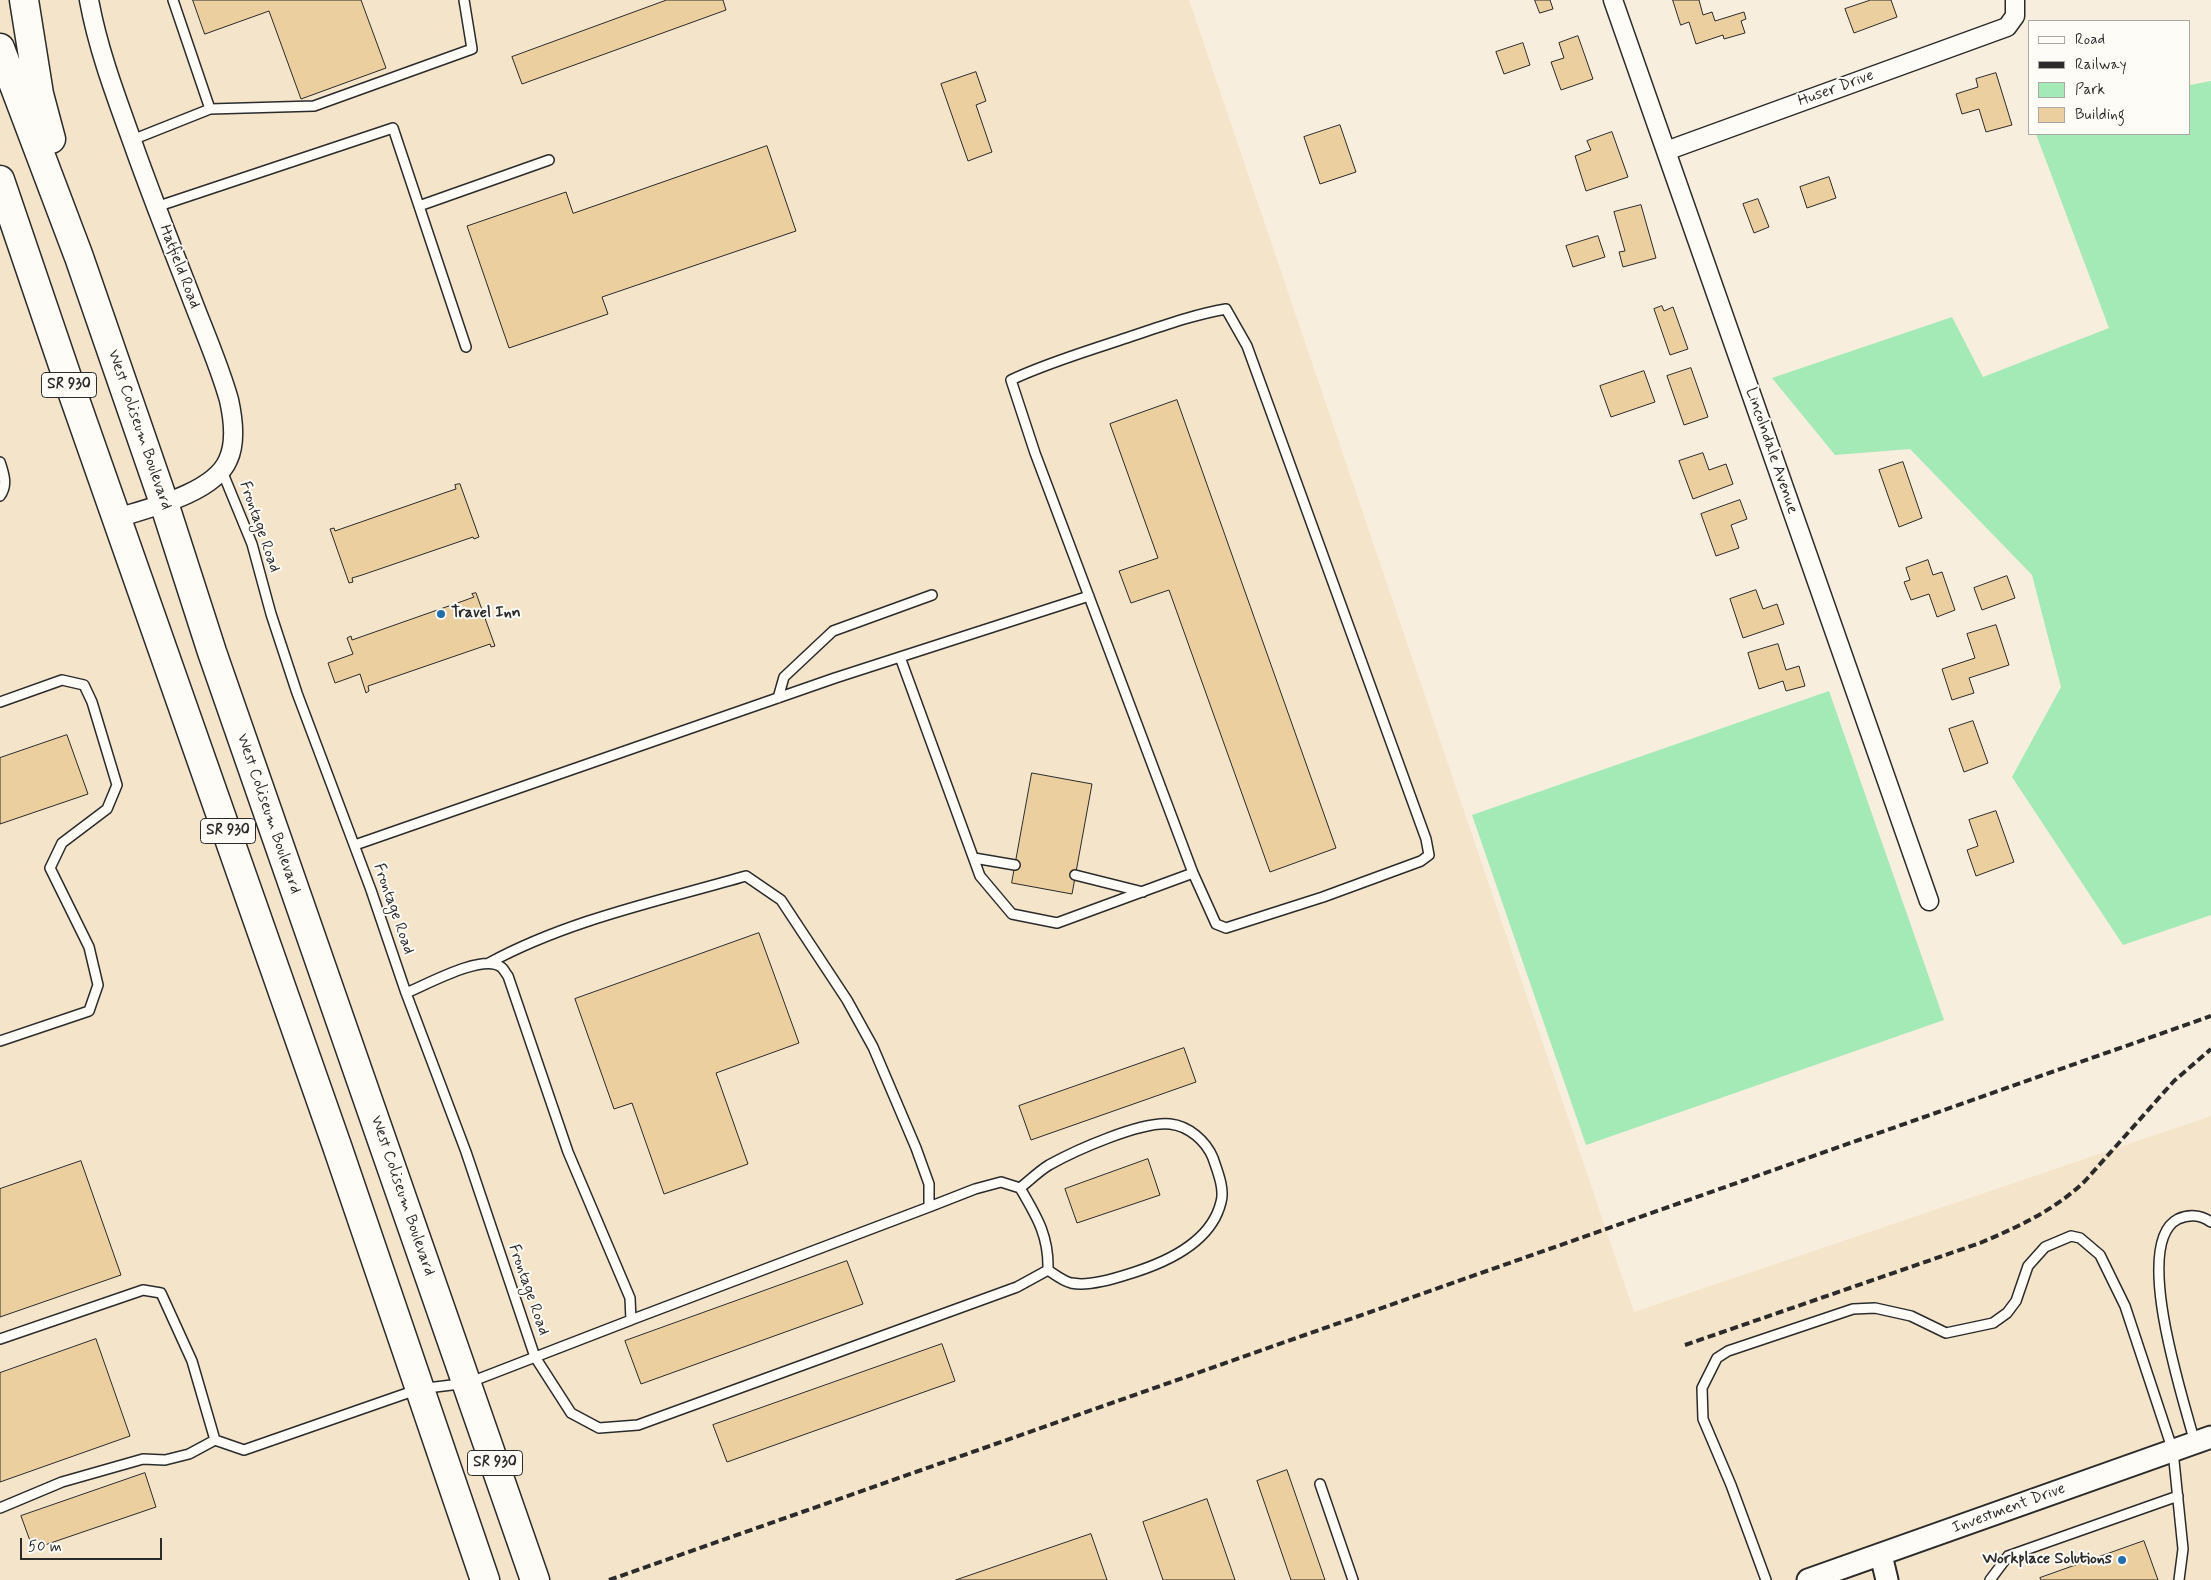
<!DOCTYPE html>
<html>
<head>
<meta charset="utf-8">
<style>
  body { margin:0 }
  #map { position:relative; width:2211px; height:1580px; overflow:hidden; background:#f8eedd; font-family:Mynerve,sans-serif }
  canvas { display:block }
  .legend { position:absolute; left:2028px; top:20px; width:162px; height:115px; box-sizing:border-box; background:#fdfcf7; border:1px solid #a9a8a5; margin:0; padding:6px 9px; list-style:none; font-size:15px; color:#2b2b2b }
  .legend li { display:flex; align-items:center; gap:10px; height:25px }
  .legend b { width:25px; border:1px solid #a9a8a5 }
  .scale { position:absolute; left:20px; top:1538px; width:142px; height:22px; box-sizing:border-box; border:2px solid #2b2b2b; border-top:0; padding-left:6px; font-size:15px; line-height:18px; white-space:nowrap; color:#2b2b2b; -webkit-text-stroke:4px #fdfcf7; paint-order:stroke }
</style>
</head>
<body>
<div id="map">
<canvas width="2211" height="1580"></canvas>
<ul class="legend">
<li><b style="height:6px;background:#fdfcf7"></b>Road</li>
<li><b style="height:6px;background:#2b2b2b"></b>Railway</li>
<li><b style="height:14px;background:#a3eab7"></b>Park</li>
<li><b style="height:14px;background:#eccf9f"></b>Building</li>
</ul>
<div class="scale">50 m</div>
</div>
<script>
const c = document.querySelector('canvas').getContext('2d');
c.lineJoin = 'round';
function paint(path, color) { c.fillStyle = color; c.fill(path, 'evenodd'); }
function strokePath(path, color, width, dash) { c.strokeStyle = color; c.lineWidth = width; c.lineCap = dash ? 'butt' : 'round'; c.setLineDash(dash || []); c.stroke(path); }
function drawText(font, color, halo, rows, align = 'center') {
  c.font = font + ' Mynerve,sans-serif'; c.lineWidth = 4; c.setLineDash([]); c.textBaseline = 'middle'; c.strokeStyle = halo; c.fillStyle = color; for (const [text, x, y, turn = 0] of rows) {
    c.save(); c.translate(x, y); c.rotate((+turn || 0) * Math.PI / 180); c.textAlign = isNaN(turn) ? turn : align; if (halo) c.strokeText(text, 0, 0); c.fillText(text, 0, 0); c.restore();
  }
}
paint(new Path2D(`
  M0,0h1189l445,1312 577,-196v464h-2211z`), '#f4e5ca');
paint(new Path2D(`
  M2211,81v834l-88,30 -111,-168 49,-90 -29,-112 -122,-126 -75,6 -63,-77 180,-61 31,60 126,-49 -73,-194h154v-49z
  M1829,691l115,329 -358,125 -114,-330z`), '#a3eab7');
const building = new Path2D(`
  M193,0h168l25,68 -85,31 -32,-88 -64,23z
  M667,0h56l3,10 -204,74 -10,-27z
  M1535,0h15l3,9 -13,4z
  M1673,0h26l4,15 9,-3 3,9 29,-9 2,7 -5,2 4,12 -21,6 -1,-4 -27,9 -7,-22 -8,3z
  M1871,0h20l6,17 -43,16 -9,-24z
  M1578,36l15,43 -32,11 -10,-28 13,-4 -5,-15z
  M1523,43l7,22 -26,9 -8,-22z
  M976,72l10,29 -10,4 16,47 -24,9 -27,-77z
  M1996,73l16,52 -26,7 -7,-23 -17,5 -6,-20 22,-7 -2,-8z
  M1340,125l16,47 -36,12 -16,-47z
  M1612,132l16,45 -42,14 -11,-35 16,-6 -4,-9z
  M767,146l29,85 -194,66 6,17 -99,34 -42,-122 99,-34 7,21z
  M1829,177l7,21 -29,10 -7,-21z
  M1758,199l11,28 -15,6 -11,-29z
  M1641,205l15,53 -33,9 -4,-15 6,-1 -11,-39z
  M1598,236l7,21 -32,10 -7,-21z
  M1662,306l2,5 9,-4 15,42 -18,6 -16,-46z
  M1691,368l17,49 -24,8 -17,-49z
  M1644,371l11,31 -44,15 -11,-31z
  M1177,400l159,448 -66,24 -101,-282 -38,13 -12,-32 39,-13 -48,-134z
  M1703,453l6,17 17,-6 7,20 -40,15 -14,-38z
  M1903,462l19,56 -23,9 -20,-57z
  M460,484l19,53 -5,2 -1,-2 -111,38 -10,3 1,4 -4,1 -19,-54 4,-1 1,3 112,-39 9,-3 -1,-4z
  M1740,500l7,19 -16,6 8,23 -23,8 -15,-42z
  M1928,560l5,15 9,-3 13,38 -18,7 -8,-23 -18,6 -7,-18 6,-2 -4,-12z
  M2007,576l8,22 -33,12 -8,-22z
  M1756,590l7,19 14,-5 7,20 -41,14 -13,-39z
  M476,593l19,53 -4,1 -1,-3 -122,42 1,5 -3,2 -6,-19 -25,9 -7,-20 25,-9 -6,-16 4,-2 1,4 111,-39 11,-4 -2,-3z
  M1996,625l13,40 -40,13 5,15 -22,7 -10,-31 33,-11 -8,-24z
  M1778,644l8,26 13,-4 6,20 -19,5 -3,-10 -24,8 -11,-36z
  M1973,721l15,42 -24,9 -15,-43z
  M67,735l21,59 -88,30v-66z
  M1032,773l60,11 -20,110 -60,-11z
  M1996,811l18,51 -38,14 -9,-26 11,-4 -9,-26z
  M759,933l40,110 -83,30 32,91 -84,30 -32,-91 -18,6 -39,-110z
  M1184,1048l12,34 -165,58 -12,-34z
  M1148,1159l12,36 -83,28 -12,-34z
  M81,1161l40,114 -121,42v-128z
  M847,1261l16,43 -222,80 -16,-43z
  M96,1339l34,97 -130,46v-109z
  M942,1344l13,37 -228,81 -14,-37z
  M1287,1470l38,110h-34l-34,-99z
  M145,1473l11,34 -123,42 -12,-33z
  M1207,1499l28,81h-72l-20,-58z
  M1091,1534l16,46h-151z
  M2144,1541l14,39h-117l-1,-2z`);
paint(building, '#eccf9f');
strokePath(building, '#2b2b2b', 1);
const service = new Path2D(`
  M173,0l37,109
  M132,140l78,-31 104,-3 158,-57 -8,-49
  M419,206l130,-46
  M156,207l237,-79 73,219
  M1226,309l21,37 179,493 3,16 -8,6 -98,36 -97,31 -10,-4 -23,-51 -158,-420 -24,-73c36,-17 74,-28 112,-41 34,-11 68,-24 103,-30z
  M0,462c4,12 8,23 0,34
  M222,471l30,73 19,70 26,79 74,197 35,103 60,159 69,205 36,56 28,15 39,-3 379,-138 31,-17c1,-34 -11,-53 -28,-82l-19,-6 -26,7 -46,18
  M900,657l80,219 32,38 45,9 136,-50
  M778,698l6,-21 49,-46 99,-36
  M0,702l62,-22 22,5 8,17 25,83 -10,24 -45,34 -12,25 39,79 9,38 -9,26 -89,30
  M355,845l480,-167 254,-82
  M974,858l41,7
  M1075,875l68,17
  M489,963c79,-43 170,-62 257,-87l35,24 66,100 26,47 43,101 13,36v23l-301,114
  M1020,1188c9,-7 19,-17 29,-23 27,-15 92,-44 121,-41 19,2 36,17 43,34 4,12 12,31 8,44 -9,38 -50,58 -83,69 -19,6 -47,16 -67,12 -8,-2 -17,-9 -23,-13
  M0,1339l143,-49 18,3 31,68 23,79 29,10 175,-61 49,-6 163,-63 -1,-22 -62,-146 -60,-176c-2,-2 -4,-7 -7,-9 -18,-14 -75,18 -95,26
  M2195,1443c-11,-42 -64,-200 -17,-224 11,-5 23,-4 33,3
  M1320,1484l33,96
  M0,1508l62,-26 81,-23 22,1 24,-6 26,-14
  M1766,1580l-35,-95 -28,-66 -1,-31 15,-30 11,-7 125,-42 22,-1 36,8 35,17 47,-10 14,-10 9,-12 12,-35 17,-19 26,-11 9,2 20,17 25,51 48,145 10,98 -4,31
  M1990,1580l18,-24 170,-60`);
const minor = new Path2D(`
  M89,0c9,49 26,94 43,141 18,51 38,102 58,153 13,35 29,70 39,106 4,18 7,43 -1,60 -14,33 -79,48 -111,58
  M1613,0l316,901
  M1666,151l341,-124 8,-11v-16`);
const tertiary = new Path2D(`
  M1881,1555l6,25
  M1808,1580l403,-143`);
const trunk = new Path2D(`
  M24,0l15,94 12,45
  M0,48l79,209 85,246 48,149 323,928
  M0,180l67,197 270,769 148,434`);
strokePath(service, '#2b2b2b', 12);
strokePath(minor, '#2b2b2b', 21);
strokePath(tertiary, '#2b2b2b', 25);
strokePath(trunk, '#2b2b2b', 31);
strokePath(service, '#fdfcf7', 9);
strokePath(minor, '#fdfcf7', 18);
strokePath(tertiary, '#fdfcf7', 21);
strokePath(trunk, '#fdfcf7', 28);
strokePath(new Path2D(`
  M1685,1345l295,-102c38,-16 75,-33 105,-62l89,-100 37,-32
  M609,1580l1602,-564`), '#2b2b2b', 4, [8, 4]);
for (const [x, y, r, color] of [
  [441,614,5,"#1f6fb2"],
  [2122,1560,5,"#1f6fb2"]
]) { const dot = new Path2D(); dot.arc(x, y, r, 0, 2 * Math.PI); c.fillStyle = color; c.fill(dot); strokePath(dot, '#fdfcf7', 2); }
for (const [x, y, w] of [
  [69,385,55],
  [228,831,55],
  [495,1463,55]
]) { const box = new Path2D(); box.roundRect(x - w / 2, y - 12.5, w, 25, 4); c.fillStyle = '#fdfcf7'; c.fill(box); strokePath(box, '#2b2b2b', 1); }
drawText('bold 15px', '#2b2b2b', null, [
  ["SR 930",69,385],
  ["SR 930",228,831],
  ["SR 930",495,1463]
]);
drawText('16px', '#2b2b2b', '#fdfcf7', [
  ["Huser Drive",1836,89,-20],
  ["Hatfield Road",179,267,69],
  ["West Coliseum Boulevard",139,430,71],
  ["Lincolndale Avenue",1771,451,71],
  ["Frontage Road",259,527,71],
  ["West Coliseum Boulevard",268,814,71],
  ["Frontage Road",393,909,71],
  ["West Coliseum Boulevard",402,1196,71],
  ["Frontage Road",528,1290,71],
  ["Investment Drive",2009,1509,-20]
]);
drawText('bold 16px', '#2b2b2b', '#fdfcf7', [
  ["Travel Inn",451,614],
  ["Workplace Solutions",2112,1560,"right"]
], 'left');
</script>
</body>
</html>
